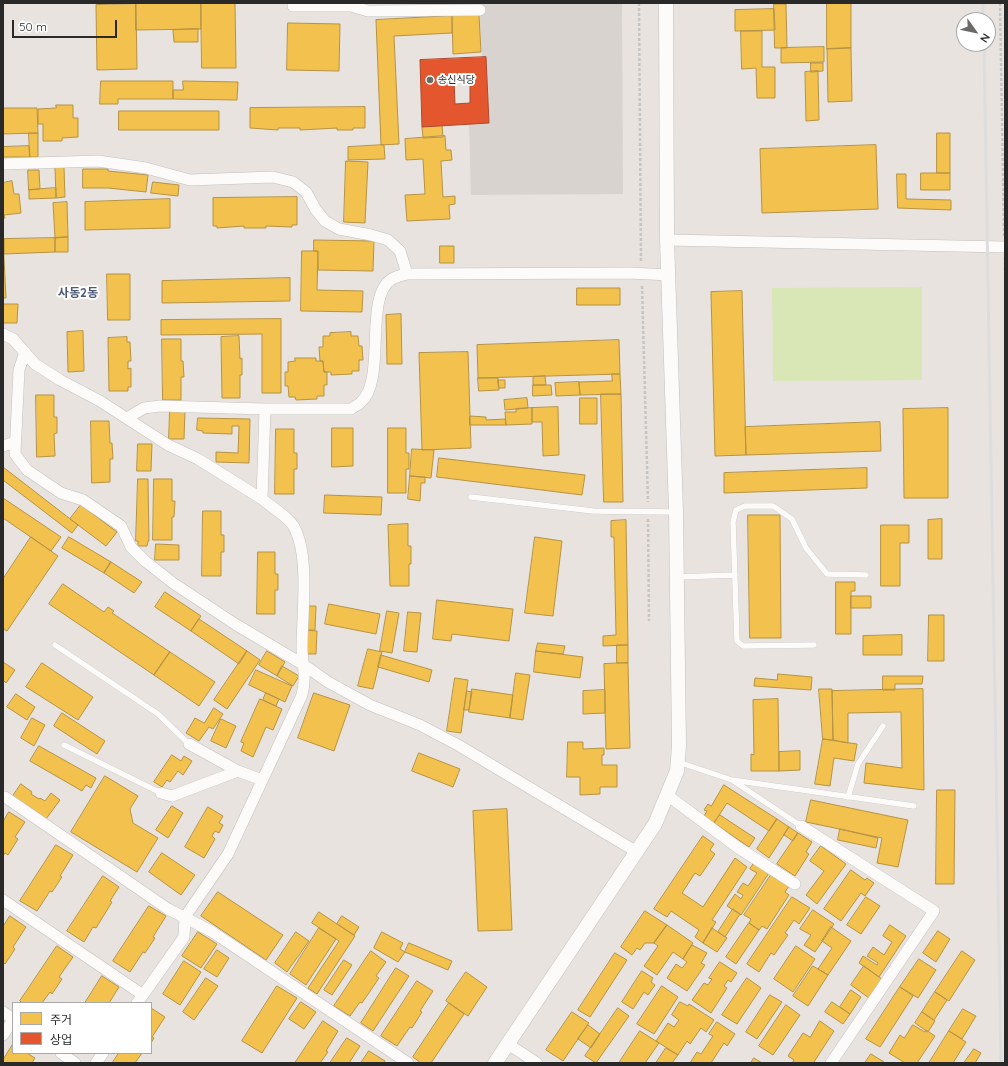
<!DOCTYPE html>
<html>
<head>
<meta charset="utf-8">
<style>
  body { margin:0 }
  #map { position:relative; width:1008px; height:1066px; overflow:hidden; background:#e8e3de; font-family:Quicksand,"Noto Sans KR",sans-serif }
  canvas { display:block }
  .frame { position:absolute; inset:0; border:4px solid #292929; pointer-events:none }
  .legend { position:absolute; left:12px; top:1002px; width:140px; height:52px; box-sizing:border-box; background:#fff; border:1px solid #a9a9a9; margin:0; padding:5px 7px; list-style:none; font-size:12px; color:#292929 }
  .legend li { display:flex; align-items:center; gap:8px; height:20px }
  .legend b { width:20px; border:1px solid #a9a9a9 }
  .north { position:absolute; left:956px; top:12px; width:40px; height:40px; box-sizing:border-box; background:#fff; border:1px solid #a9a9a9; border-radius:50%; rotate:123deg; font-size:11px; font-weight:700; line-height:16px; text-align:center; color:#292929 }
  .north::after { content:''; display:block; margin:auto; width:14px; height:18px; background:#6c6a68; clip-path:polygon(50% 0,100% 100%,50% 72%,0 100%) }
  .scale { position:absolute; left:12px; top:20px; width:105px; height:18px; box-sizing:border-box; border:2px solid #292929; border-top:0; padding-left:5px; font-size:12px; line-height:14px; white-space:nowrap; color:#292929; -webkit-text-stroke:3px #fff; paint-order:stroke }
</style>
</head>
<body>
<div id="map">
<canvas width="1008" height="1066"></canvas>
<div class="frame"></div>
<ul class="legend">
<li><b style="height:11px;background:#f2c14e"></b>주거</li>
<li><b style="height:11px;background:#e4572e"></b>상업</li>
</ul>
<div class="north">N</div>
<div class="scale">50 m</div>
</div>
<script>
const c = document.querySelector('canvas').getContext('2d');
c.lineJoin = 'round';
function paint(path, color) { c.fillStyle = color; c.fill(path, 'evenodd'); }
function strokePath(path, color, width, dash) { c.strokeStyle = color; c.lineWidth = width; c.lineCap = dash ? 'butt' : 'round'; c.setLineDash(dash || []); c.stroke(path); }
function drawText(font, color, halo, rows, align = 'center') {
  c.font = font + ' Quicksand,"Noto Sans KR",sans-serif'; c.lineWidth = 4; c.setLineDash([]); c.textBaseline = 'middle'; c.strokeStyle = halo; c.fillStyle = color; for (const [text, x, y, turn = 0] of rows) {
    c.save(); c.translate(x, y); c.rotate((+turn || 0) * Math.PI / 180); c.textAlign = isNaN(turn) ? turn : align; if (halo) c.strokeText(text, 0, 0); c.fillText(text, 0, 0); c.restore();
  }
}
paint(new Path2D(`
  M922,287v93l-149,1 -1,-93z`), '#d9e6b6');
paint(new Path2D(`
  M622,3l1,191 -152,1 -2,-71 20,-1 -3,-66h-4l-3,-53z`), '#d8d3ce');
const homes = new Path2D(`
  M136,3h65v26l-65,1z
  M201,3h34l1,65h-34z
  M827,3h24v45l-24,1z
  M136,4l1,65 -40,1 -1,-65z
  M774,4h12l1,44h-12z
  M774,9l1,21 -40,1v-21z
  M479,15l2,37 -28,2 -1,-38z
  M452,16v17l-58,3 5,108 -18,1 -5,-125z
  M288,23l52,1 -1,47 -52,-1z
  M198,29v13h-24l-1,-12z
  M741,31h21v36h13v31h-18l-1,-30 -14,1z
  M824,47v15l-43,1v-15z
  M851,48l1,53 -24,1 -1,-53z
  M811,63h12v8l-12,1z
  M818,71l1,49 -13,1 -1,-49z
  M101,81h72v18h-55v5h-18z
  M183,81l55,1 -1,18 -64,-1v-9h10z
  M56,105h17v13h5v19l-16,1v3h-19v-17h-5v-15l18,-1z
  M365,107v21h-12v2h-16v-2l-37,2v-2h-22v2l-28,-2v-20z
  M3,108h34l1,25 -35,1z
  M119,111h100v19h-100z
  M442,125l1,12 -20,1 -1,-11z
  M29,133h9v24h-8z
  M937,133h13v40h-13z
  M445,136l1,14h5l1,10 -11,1 2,36 12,-1v8l-6,1 1,14 -43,2 -2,-26 20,-1 -2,-35 -17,1 -1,-21z
  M384,145l1,14 -37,1v-13z
  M876,145l2,64 -116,4 -2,-64z
  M29,146l1,11h-27v-10z
  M346,161l22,1 -3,61 -21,-1z
  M64,167l1,30 -9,1 -1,-30z
  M83,169h25v2l40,4 -2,17 -38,-4h-25z
  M28,170h11l1,19 -11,1z
  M921,173h29v17h-29z
  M897,174h9v25l45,1v10l-53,-2z
  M12,181l2,13h5l2,19 -17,2 1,3 -2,1v-36z
  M153,182l26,3 -1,11 -27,-3z
  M56,188v10l-27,1v-9z
  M297,197v28h-5v2l-26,-1v2h-22v-2l-27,2v-2h-4v-28z
  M170,199v29l-85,2v-28z
  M67,202l1,35 -13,1 -2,-35z
  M68,237v15h-13v-14z
  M55,238v14l-51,2v-15z
  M3,239l3,59h-3z
  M314,240l60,1 -1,30 -55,-1v-19h-4z
  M440,246h14v17h-14z
  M302,251h16l-1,39 46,1 -1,21 -61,-1z
  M107,274h23v46h-22z
  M290,278v23l-128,2v-22z
  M577,288h43v17h-43z
  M742,291l4,164 -31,1 -4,-164z
  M3,304h15l-1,19h-14z
  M401,314l1,50h-15l-1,-49z
  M281,319v74h-19v-59l-101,1v-15z
  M83,331l1,40 -16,1 -1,-40z
  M351,332v4h7l1,10h3l1,14h-4v11h-7v3l-21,1v-3h-7l-1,-11h-3l-1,-14h4v-11h7v-3z
  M239,336l1,23 2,-1v17h-2v23h-18l-1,-61z
  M127,337v5h3l1,19h-3v8l3,-1v19h-3v4h-19l-1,-53z
  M162,339h19v22h2l1,16h-3v23h-18z
  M619,340l1,34 -142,4 -1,-33z
  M468,352l3,96 -49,2 -3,-97z
  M295,358h21v3h7l1,11h3v13h-3v11h-7v3l-21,1 -1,-3h-6l-1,-11h-3v-14h3v-10l7,-1z
  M612,374h8l1,20 -41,1 -1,-13 33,-1z
  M545,376l1,9h-13v-8z
  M478,378h20l1,12 -20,1z
  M498,380h7v8h-6z
  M579,382l1,13 -24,1 -1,-13z
  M533,385h18l1,10 -19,1z
  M601,394h20l2,108h-19z
  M36,395h18v22h3v16l-3,1 1,22 -18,1z
  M527,398l1,10 -23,2 -1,-10z
  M580,398h17v26h-17z
  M558,407l1,48 -16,1 -1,-34h-10v-14z
  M532,408v16l-26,1 -1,-13h11v-3z
  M948,408v90h-44l-1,-89z
  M170,411h15l-1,28h-15z
  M470,416l16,1v3l19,-1 1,6h-36z
  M198,418l52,1 -1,44 -33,-1v-10l22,1 1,-27h-7v8l-29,-1v-2l-6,-1z
  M91,421h18l1,22h2l1,16h-3v23l-18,1z
  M880,422l1,29 -135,4 -1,-28z
  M332,428h21v38l-21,1z
  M388,428h18v25h3v16h-3v24h-18z
  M276,429h18v24h3v16h-3v25h-19z
  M138,444h14l-1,27h-14z
  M412,449l22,1 -3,28 -21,-2z
  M439,458l146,17 -3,20 -145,-18z
  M3,467l75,58 -6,8 -69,-53z
  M867,468v20l-143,5v-20z
  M410,476l15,1v6h-4l-1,18 -12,-2z
  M138,479h10l1,62h-1l-1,5h-9v-5h-2z
  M154,479h18v22h3l-1,16h-2v23h-19z
  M325,495l57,2 -1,18 -57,-2z
  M3,498l58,39 -10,14 -48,-33z
  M81,505l36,27 -11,14 -36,-27z
  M203,511h18v24h3v17h-3v24h-19z
  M748,515h32l1,123h-31z
  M942,519v40h-14v-39z
  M626,520l2,125 -25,1v-10l13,-1 -2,-98h-3v-16z
  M408,524v22h3v18h-2v22h-19l-2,-61z
  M881,525h28v18h-9v43h-19z
  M31,537l27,19 -51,75 -4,-2v-50z
  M69,537l42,25 -7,11 -42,-25z
  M535,537l27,4 -9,75 -28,-3z
  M156,544l23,1v15h-24z
  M258,552h17v22h3v16h-3v24h-18z
  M111,562l31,20 -8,11 -30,-20z
  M836,582h19v9h-4v43h-15z
  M63,584l41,28 4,-5 6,4 -2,2 58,39 -16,23 -105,-71z
  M165,592l36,24 -10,15 -36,-24z
  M851,596h20v12h-20z
  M437,600l76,9 -4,32 -57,-7 -1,7 -18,-2z
  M329,604l51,10 -4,20 -51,-10z
  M306,606h10l-1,24h-9z
  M387,611l12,2 -7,40 -12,-2z
  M408,612l13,1 -4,39 -13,-1z
  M929,615h15v46h-16z
  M199,619l48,32 -8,13 -48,-33z
  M306,630l11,1 -1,23h-11z
  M902,635v20h-39v-19z
  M538,643l27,3 -2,8 -27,-3z
  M617,645h11v18h-11z
  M368,649l14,3 -9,37 -15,-3z
  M247,651l13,9 -33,49 -13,-9z
  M267,651l18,11 -8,14 -18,-11z
  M536,651l47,6 -3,21 -46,-6z
  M170,652l45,30 -16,24 -45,-31z
  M381,655l51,15 -3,12 -51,-15z
  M3,662l12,8 -9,13 -3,-3z
  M42,663l51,34 -15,23 -52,-33z
  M628,663l2,85 -24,1 -2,-85z
  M282,666l17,10 -6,10 -16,-10z
  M256,670l36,16 -7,16 -36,-17z
  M516,673l14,2 -7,45 -13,-2z
  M778,674l34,3 -1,13 -57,-4 1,-8 22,2z
  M883,676h40l-1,8h-27v6h-12z
  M455,678l13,2 -7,53 -14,-2z
  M472,689l41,6 -3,23 -41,-6z
  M819,689h13l1,51 -10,-1z
  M923,689l1,101 -60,-7 2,-20 36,5 -1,-56 -53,1v30l-15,-3 -1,-49z
  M605,690v23l-22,1v-23z
  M467,691l5,1 -3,18h-5z
  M266,693l13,6 -3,7 -13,-6z
  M314,693l36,12 -16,46 -36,-13z
  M16,694l19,13 -8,13 -20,-13z
  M260,699l22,10 -9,21 -7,-3 -13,30 -12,-6 3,-8 -3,-1z
  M778,699l1,72h-28v-17l3,1 -1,-55z
  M214,708l9,6 -10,15 -4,-2 -10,14 -13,-8 9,-15 9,5z
  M62,713l43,28 -8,13 -43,-28z
  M32,718l13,7 -11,21 -13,-8z
  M221,719l15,7 -10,22 -15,-7z
  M823,739l34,5 -3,17 -20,-3 -4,28 -15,-2z
  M568,742h15v7l21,-1v7h-2v10h15v22h-17v7l-20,1v-18h-13z
  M39,746l57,32 -5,10 -5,-3 -4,6 -52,-30z
  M800,751v19l-21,1v-19z
  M419,753l41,16 -7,18 -41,-16z
  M172,755l9,6 3,-5 8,5 -9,14 -5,-4 -8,11 -3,-2 -5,7 -8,-5z
  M105,776l33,20 -8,13 3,14 25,15 -21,34 -66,-40z
  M21,784l11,8 -1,2 8,5 1,-1 5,3 6,-8 9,7 -14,19 -33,-23z
  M724,785l53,34 -8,12 -42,-28 -13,20 -10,-7 3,-5 -3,-1 4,-6 3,2z
  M937,790h18l-1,94h-18z
  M811,800l97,20 -10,47 -21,-4 5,-25 -76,-16z
  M172,806l11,7 -15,25 -12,-8z
  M208,807l15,9 -4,7 4,2 -4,8 -4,-2 -3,5 3,3 -11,19 -19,-11z
  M507,809l5,121 -34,1 -5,-120z
  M9,812l16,10 -10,15 3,2 -10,16 -3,-2 -2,3v-34z
  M720,815l35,23 -6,9 -35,-24z
  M777,819l12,8 -20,31 -12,-9z
  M789,827l9,6 -5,8 -9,-6z
  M840,829l38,9 -2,10 -38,-8z
  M798,833l14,9 -6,10 3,2 -14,22 -18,-12z
  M703,836l11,8 -4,6 5,4 -15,22 -5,-3 -13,20 21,14 32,-49 12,9 -35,53 4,2 -13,21 -8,-6 4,-7 -28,-19 -4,6 -13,-8z
  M56,845l17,10 -13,21 2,1 -10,15 -2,-1 -13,20 -17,-10z
  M821,846l25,18 -29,40 -11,-9 18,-24 -14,-10z
  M162,853l33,22 -14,20 -32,-23z
  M754,863l15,10 -28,42 -14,-9 8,-12 6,5 2,-4 -6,-3 6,-9 5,3 9,-13 -7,-4z
  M851,870l14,10 2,-2 7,5 -9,13 -4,-3 -20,28 -17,-12z
  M771,875l18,11 -4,6 4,3 -22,34 -5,-3 -3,4 -10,-7 2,-4 -7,-4z
  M103,876l16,11 -9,14 2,1 -16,26 -3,-1 -9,15 -17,-11z
  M218,892l65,43 -17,25 -65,-44z
  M792,897l18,11 -11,16 -5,-4 -9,13 3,2 -14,20 -3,-2 -12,19 -12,-8z
  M866,897l14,9 -19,28 -14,-9z
  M149,906l17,10 -13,21 2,1 -10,15 -2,-1 -13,20 -17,-11z
  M733,909l7,5 -15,23 -7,-5z
  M813,910l21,14 -19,28 -11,-7 7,-10 -11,-6z
  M645,911l22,14 -13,18h-9l-5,7 -3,-2 -5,7 -11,-8z
  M319,912l36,24 -38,58 -9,-6 31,-47 -27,-18z
  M10,916l16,11 -13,20 2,2 -10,15 -2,-2v-35z
  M342,916l17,11 -5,8 -17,-11z
  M749,923l10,7 -23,34 -10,-7z
  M667,925l26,18 -10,16 -10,-7 -16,23 -13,-9 14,-20 -4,-3z
  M890,925l16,11 -27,41 -20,-14 4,-7 14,9 1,-2 -11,-7 6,-9 11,8 8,-13 -9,-6z
  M831,927l20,14 -23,34 -10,-6 14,-21 -10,-7z
  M319,928l17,11 -30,46 -16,-11z
  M712,928l15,10 -10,14 -14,-9z
  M938,931l12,8 -14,23 -13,-9z
  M198,932l19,12 -16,24 -19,-12z
  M296,932l13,9 -22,31 -12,-9z
  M382,932l21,11 -3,6 5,3 -7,10 -24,-14z
  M409,943l43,18 -4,9 -43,-18z
  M692,945l15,8 -6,10 4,2 -18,26 -20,-13 9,-14 6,4 5,-6 -4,-3z
  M57,946l16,11 -14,20 3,2 -10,15 -2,-2 -8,11h-20l-2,-2z
  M796,946l19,13 -22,33 -19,-13z
  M217,950l12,8 -12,19 -13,-8z
  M371,951l15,11 -10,14 3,2 -17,25 -2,-1 -10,14 -16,-10z
  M962,951l13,9 -26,41 -14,-9z
  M615,953l12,7 -37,57 -12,-7z
  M919,959l17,11 -18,28 -18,-11z
  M344,960l8,5 -20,30 -8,-5z
  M184,961l17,11 -21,33 -17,-11z
  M720,962l17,11 -6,9 -3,-2 -4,6 3,2 -16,25 -19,-13 12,-17 4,2 4,-6 -3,-1z
  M813,966l15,9 -20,31 -15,-10z
  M864,966l18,13 -13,19 -18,-13z
  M396,968l13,8 -36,55 -12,-8z
  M642,971l11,7 -2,4 4,3 -7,10 -4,-3 -11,17 -11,-7z
  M466,972l21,15 -19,29 -22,-15z
  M102,976l17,11 -10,16h-24z
  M206,978l12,8 -24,34 -11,-8z
  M747,978l14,10 -24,36 -15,-9z
  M417,981l16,10 -13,20 2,1 -10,16 -2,-1 -13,19 -16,-10z
  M277,986l20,12 -35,55 -20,-12z
  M662,986l16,11 -24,37 -17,-10z
  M900,987l13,9 -33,51 -14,-8z
  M851,990l10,7 -11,17 -10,-7z
  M935,992l12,8 -13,20 -12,-8z
  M770,995l12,7 -25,37 -11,-7z
  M301,1002l15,10 -12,17 -15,-10z
  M680,1002l8,4 1,-2 25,16 -8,12 -5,-4 -11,16 -3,-3 -9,14 -22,-14 12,-18 6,4 5,-7 -7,-5z
  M832,1002l18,12 -7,10 -18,-12z
  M449,1003l15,11 -33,49h-10l-8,-6z
  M786,1005l14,10 -27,40 -14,-9z
  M151,1008l14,9 -13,20 2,1 -3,5z
  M618,1008l11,8 -33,47 -11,-7z
  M963,1009l13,7 -14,23 -13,-8z
  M572,1012l17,11 -26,38 -17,-11z
  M922,1012l13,9 -7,11 -13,-9z
  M323,1021l15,10 -12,20 2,1 -8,11h-25z
  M820,1021l14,10 -20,31 1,1h-23l2,-3 -6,-4 15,-23 7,4z
  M717,1022l18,12 -8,12 -3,-3 -13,20h-21l7,-11 4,2 12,-18 -4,-2z
  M588,1025l12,9 -9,14 -13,-9z
  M913,1025l12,7 1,-2 9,6 -18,27h-12l-16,-10 11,-18 4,3z
  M640,1031l19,12 -14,20h-26z
  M949,1031l17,11 -13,21h-24z
  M347,1038l13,8 -11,17h-19z
  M13,1044v9h14l8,5 -3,5h-29v-3z
  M666,1048l12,7 -6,8h-16z
  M974,1049l7,4 -6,10h-11z
  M369,1051l16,10 -1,2h-23z
  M119,1053h23l-7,10h-21l-1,-1z
  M871,1054l13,8 -1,1h-18z
  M754,1058l8,5h-11z`);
paint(homes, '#f2c14e');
strokePath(homes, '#b69343', 1);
const shops = new Path2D(`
  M486,57l3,66 -67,4 -2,-67zM470,79v24l-15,1 -1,-24z`);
paint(shops, '#e4572e');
strokePath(shops, '#ac492c', 1);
const service = new Path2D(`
  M471,497l122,14 82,1
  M678,577l57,-2
  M55,645l103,69 31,30
  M814,645l-71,1 -6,-5 -4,-119 3,-12 9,-4h28l19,13 14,29 21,26 39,1
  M64,745l97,48
  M678,762l54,18 69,46
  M732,780l182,26
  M848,797l10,-33 25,-38`);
const minor = new Path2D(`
  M293,6h58l17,5 112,-1
  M3,164l95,-3 48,7 44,12 83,-3 20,5 13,10 10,18 9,11 14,8 32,6 17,5 12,11 7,23 222,-1 40,2
  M667,240l338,7
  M3,334l10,5 22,25 25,16 40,21 68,44 30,14 64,40
  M25,352l-6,18 -4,84 12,16 34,23 22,7 38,26 10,21 14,14 28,22 62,41 69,41 24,17 42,23 50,20 38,20 179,107
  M127,418l17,-10 16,-2 105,3h86c3,-3 8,-4 10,-7 26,-23 2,-106 31,-123 5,-3 10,-4 15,-5
  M3,446l12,-4
  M189,744l49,27 24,9
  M161,793l11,3 66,-25
  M667,795l70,52 58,37
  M5,797l163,112 43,22 197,132
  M801,826l133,85 -103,152
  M3,900l140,95 41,-58 1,-20 43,-63 74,-159c5,-22 0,-28 0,-48 0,-33 8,-91 -8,-120 -4,-9 -24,-21 -32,-28l3,-90
  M137,1003l6,-8
  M3,1012l10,7
  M3,1035l10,-15
  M508,1044l29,19
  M61,1053l14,10
  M96,1063l7,-10`);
const tertiary = new Path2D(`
  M495,1063l160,-239 22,-53 2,-25 -3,-234 -9,-272 -1,-237`);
strokePath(service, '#c1c0c0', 6);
strokePath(minor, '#c1c0c0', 12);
strokePath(tertiary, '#c1c0c0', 15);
strokePath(new Path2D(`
  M639,3l2,260
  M1000,3l4,233
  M1005,257v15
  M642,286l6,216
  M648,519l1,102`), '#c6c5c5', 2.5, [3, 2]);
strokePath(service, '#fcfbfa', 5.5);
strokePath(minor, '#fcfbfa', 11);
strokePath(tertiary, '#fcfbfa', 14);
strokePath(new Path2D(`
  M983,3v17
  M984,44l17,1019`), '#ddddde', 3);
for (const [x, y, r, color] of [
  [430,80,4,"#6c6a68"]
]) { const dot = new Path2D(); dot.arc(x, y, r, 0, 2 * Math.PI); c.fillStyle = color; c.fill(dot); strokePath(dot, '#fff', 1.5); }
drawText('10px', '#292929', '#fff', [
  ["송신식당",438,80]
], 'left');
drawText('bold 12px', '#4b5878', '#fff', [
  ["사동2동",78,293]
]);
</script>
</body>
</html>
